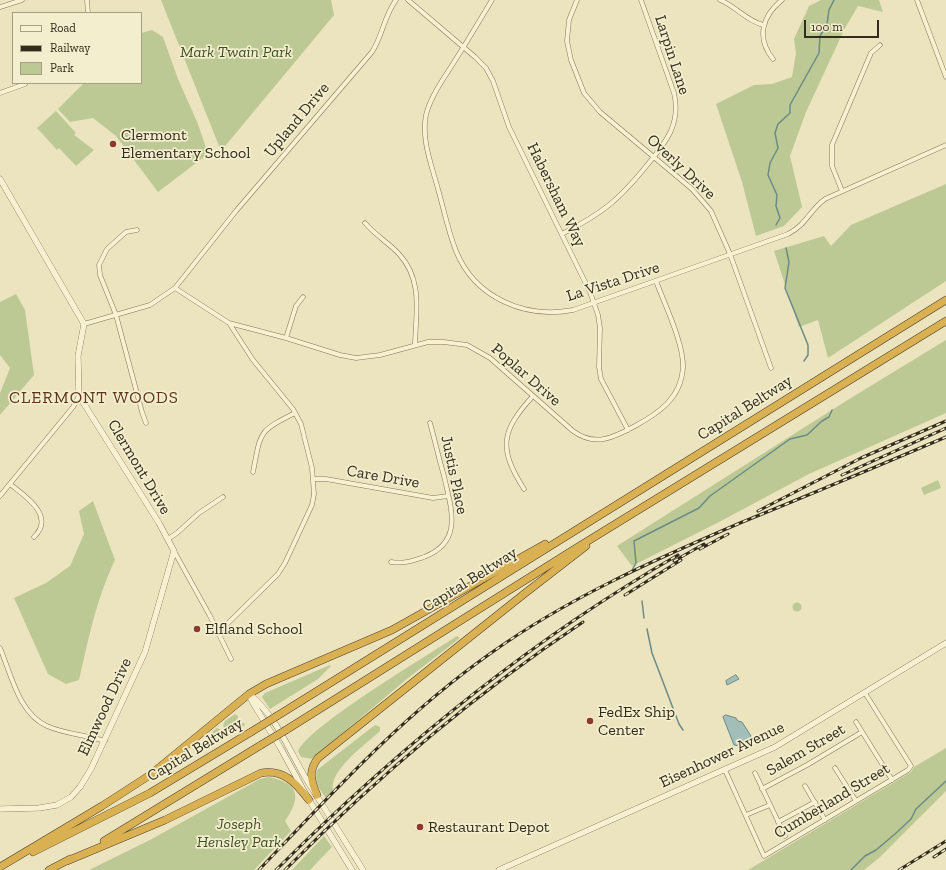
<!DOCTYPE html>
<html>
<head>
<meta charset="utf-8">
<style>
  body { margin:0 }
  #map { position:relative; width:946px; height:870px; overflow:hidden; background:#ece4bf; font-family:"Zilla Slab",serif }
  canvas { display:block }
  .legend { position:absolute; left:12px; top:12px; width:130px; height:72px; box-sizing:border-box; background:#f3eece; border:1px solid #a6a087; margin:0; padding:5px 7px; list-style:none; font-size:12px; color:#332b1c }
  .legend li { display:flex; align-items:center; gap:8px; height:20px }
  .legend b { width:20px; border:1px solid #a6a087 }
  .scale { position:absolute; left:804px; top:20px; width:75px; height:18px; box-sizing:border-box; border:2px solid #332b1c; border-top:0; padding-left:5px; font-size:12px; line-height:14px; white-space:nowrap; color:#332b1c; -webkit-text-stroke:3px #f3eece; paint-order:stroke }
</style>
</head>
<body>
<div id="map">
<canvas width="946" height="870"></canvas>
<ul class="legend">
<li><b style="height:5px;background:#f7f1d2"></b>Road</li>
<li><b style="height:5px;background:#332b1c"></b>Railway</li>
<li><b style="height:11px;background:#bcc994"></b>Park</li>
</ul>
<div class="scale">100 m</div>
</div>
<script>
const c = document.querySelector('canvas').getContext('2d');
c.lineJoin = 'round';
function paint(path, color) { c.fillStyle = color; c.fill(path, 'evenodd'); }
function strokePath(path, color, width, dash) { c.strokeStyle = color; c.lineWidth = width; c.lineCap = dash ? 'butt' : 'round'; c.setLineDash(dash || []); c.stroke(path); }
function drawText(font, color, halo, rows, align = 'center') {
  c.font = font + ' "Zilla Slab",serif'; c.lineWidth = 3.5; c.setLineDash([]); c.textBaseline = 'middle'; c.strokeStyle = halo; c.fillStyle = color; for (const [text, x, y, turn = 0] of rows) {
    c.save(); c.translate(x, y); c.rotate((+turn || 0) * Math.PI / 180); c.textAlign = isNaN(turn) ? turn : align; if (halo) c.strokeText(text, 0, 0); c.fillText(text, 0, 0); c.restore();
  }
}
paint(new Path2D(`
  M161,0h170l3,15 -113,136z
  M821,0h58l4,12 -25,-6 -13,22 -39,84 -16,44 12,51 -18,19 -28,10 -14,-54 -26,-78 38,-19 18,-1 20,-7 4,-24 -2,-14 15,-33z
  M152,30l11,7 15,42 20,45 10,30 -50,38 -42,-56 -23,-18 -23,4 -12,-13 26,-26h57v-50z
  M56,111l20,22 -2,2 20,15 -18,16 -17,-18 -2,2 -20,-22z
  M946,184v97l-118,77 -10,-38 -19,7 -25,-76 50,-15 7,10 20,-21z
  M16,294l9,16 9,65 -34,40v-22l10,-25 -10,-13v-53z
  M946,340v73l-137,61 -90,48 -87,44 -15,-20 229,-145z
  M938,480l3,8 -17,7 -3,-7z
  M93,501l22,59c-19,40 -26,77 -36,120l-13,4 -18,-10 -34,-76 32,-15 24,-17 14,-32 -5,-23z
  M792.5 607a4.5 4.5 0 1 1 9 0a4.5 4.5 0 1 1-9 0Z
  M457,636l3,2 -52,40 -96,81 -11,-2 -3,-6c12,-26 129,-95 159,-115z
  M330,665l1,1 -13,13 -48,30 -8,-12 3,-4z
  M235,714l3,2 -1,5 -2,3 9,-1 1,2 -35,22 -2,-2 3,-12 6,-5 4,2 4,-1 -2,-3 2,-5z
  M375,725l5,2v4c-14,13 -52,40 -47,60l-7,7c-7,-9 -12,-17 -9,-28z
  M946,748v43l-67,67 -15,12h-116l163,-98 3,-5z
  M269,777c30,6 33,20 16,44l6,10 -37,39h-165l61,-30 110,-61z
  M324,836l8,11 -22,23h-18z`), '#bcc994');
const water = new Path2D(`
  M736,675l3,4 -12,6 -1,-4z
  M726,715l10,3 2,3 4,1 9,14 -2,6 -9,4 -6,-1 -11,-28z`);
paint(water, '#a2beb9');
strokePath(water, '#6a8b87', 1);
strokePath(new Path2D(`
  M776,225l4,-7 -4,-12 1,-11 -9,-20 2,-12 8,-15 -3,-15 3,-9 12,-11v-8l29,-52 1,-17 7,-12 2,-14 5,-10
  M786,248l3,14 -4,26 23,57v10l-4,6
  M631,572l5,-9 -2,-22 65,-33 11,-12 80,-57 17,-4 15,-14 7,-4 3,-7
  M642,601l2,17
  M647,629l5,24 27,71 4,6
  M851,870l14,-14 11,-6 19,-16 16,-15 5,-10 30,-28`), '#6a8b87', 1.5);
const street = new Path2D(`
  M87,0l1,13
  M408,0l67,57 11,11 7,13 16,46 81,165 8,23 2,13 -1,39 2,12 27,51
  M492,0c-12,20 -24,40 -36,59 -11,18 -25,36 -30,56 -5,25 6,51 12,74 6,21 10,42 18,62 19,47 69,68 117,59l215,-76c19,-10 21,-23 37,-35l121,-54
  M577,0l-8,20 -2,21 4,19 13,33 16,19 92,77 19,22 19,43 41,114
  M720,0c17,7 25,20 43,25
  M917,0l29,77
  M0,7l22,-7
  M773,59c-17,-21 -11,-43 9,-59
  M0,93l25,-9
  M842,191l-10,-25v-21l39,-92 9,-8
  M365,223c10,12 24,20 34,31 24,26 17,58 16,90
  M137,230l-11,2 -19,17 -8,16 1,10 16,40 26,97 4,11
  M562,234c41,-21 57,-34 86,-70 19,-23 33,-41 26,-71l-33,-93
  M175,288l54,35 24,37 40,49 8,15 11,44 2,26 -2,11 -27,58 -7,11 -59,58
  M229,323l57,15 54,17 16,3 24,-3 48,-13h16l23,3 23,13 83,73c22,16 40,7 62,-5 24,-13 46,-28 48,-58 1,-24 -18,-63 -27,-87
  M84,324l66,-19 25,-17 61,-77 136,-159c11,-17 12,-36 24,-52
  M286,338l10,-32 7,-9
  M253,472c8,-40 4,-40 42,-59
  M314,479h12l107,19 15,-2
  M10,484c15,12 46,32 24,53
  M524,489c-26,-41 -23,-58 9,-93
  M0,496l73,-89 6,-11
  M168,539l9,-6 22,-20 24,-16
  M174,551l36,65 21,43
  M391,562c13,2 21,-1 33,-5 40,-15 27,-49 20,-81 -5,-17 -9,-35 -14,-53
  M0,648c11,26 19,66 47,78 18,8 39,9 58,15
  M856,722l36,58
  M835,768l21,33
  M725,770l39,86 144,-86 3,-4 -46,-73
  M755,773l30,63
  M805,786l20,34
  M762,789l45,-24 55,-33
  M746,815l24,-10
  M778,822l37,-20`);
const secondary = new Path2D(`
  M0,179l84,145 -6,32 1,40 80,127 15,28 -29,101 -54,117 -11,18 -9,10 -14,8 -18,3 -39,1
  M249,694c27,22 39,54 56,83 19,31 39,62 58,93
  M249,695l4,8 27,44 29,53 43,70
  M499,870l276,-123 171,-104`);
const highway = new Path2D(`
  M277,716l669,-416
  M286,730l292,-183 368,-226
  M317,795c-6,-14 -9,-24 1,-37l206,-164 62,-48
  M104,841l157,-96
  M33,852l117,-59 101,-61
  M67,861l98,-41 96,-47c23,-4 35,10 48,27
  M0,867l102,-61 48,-31 99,-81 17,-10 126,-54 153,-86
  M49,870l21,-11`);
strokePath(street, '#837558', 5);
strokePath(secondary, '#65563c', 6);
strokePath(highway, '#51432d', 8);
strokePath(street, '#f7f1d2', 4);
strokePath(secondary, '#f7f1d2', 5.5);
strokePath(highway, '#d9b052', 7);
const rail = new Path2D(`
  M842,475l104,-47
  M758,511l103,-53 85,-37
  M700,549l28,-15
  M674,561l30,-17
  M625,595l56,-35
  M934,857l12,-8
  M259,870c73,-77 145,-156 232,-217 77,-55 163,-93 249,-130 69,-28 138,-57 206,-86
  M276,870c120,-120 254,-230 402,-315
  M285,870c91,-92 190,-176 298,-248
  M899,870l47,-29`);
strokePath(rail, '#332b1c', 3);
strokePath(rail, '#f3eece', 1.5, [4.5]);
const highwayBridge = new Path2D(`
  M251,732l26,-16
  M261,745l25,-15`);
strokePath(highwayBridge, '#51432d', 8, []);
strokePath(highwayBridge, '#d9b052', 7);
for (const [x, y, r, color] of [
  [113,144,4,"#90382b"],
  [197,629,4,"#90382b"],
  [590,721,4,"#90382b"],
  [420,827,4,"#90382b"]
]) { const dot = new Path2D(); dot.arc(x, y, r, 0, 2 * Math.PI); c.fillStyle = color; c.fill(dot); strokePath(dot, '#f3eece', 1.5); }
drawText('italic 16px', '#3e4f24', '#f3eece', [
  ["Mark Twain Park",236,52],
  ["Joseph",239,824],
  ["Hensley Park",239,842]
]);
drawText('16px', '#332b1c', '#f3eece', [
  ["Larpin Lane",672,55,72],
  ["Upland Drive",297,120,-50],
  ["Overly Drive",681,167,43],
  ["Habersham Way",556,195,64],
  ["La Vista Drive",613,282,-18],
  ["Poplar Drive",526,375,41],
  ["Capital Beltway",745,408,-32],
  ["Clermont Drive",139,467,59],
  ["Justis Place",454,475,78],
  ["Care Drive",383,477,10],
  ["Capital Beltway",470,580,-32],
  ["Elmwood Drive",105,707,-65],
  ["Capital Beltway",195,750,-31],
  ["Salem Street",806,750,-30],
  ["Eisenhower Avenue",722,755,-25],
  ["Cumberland Street",832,801,-31]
]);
drawText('16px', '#332b1c', '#f3eece', [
  ["Clermont",121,135],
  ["Elementary School",121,153],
  ["Elfland School",205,629],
  ["FedEx Ship",598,712],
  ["Center",598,730],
  ["Restaurant Depot",428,827]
], 'left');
c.letterSpacing = '1px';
drawText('17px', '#5e341d', '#f3eece', [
  ["CLERMONT WOODS",94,398]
]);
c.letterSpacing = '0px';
</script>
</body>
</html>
